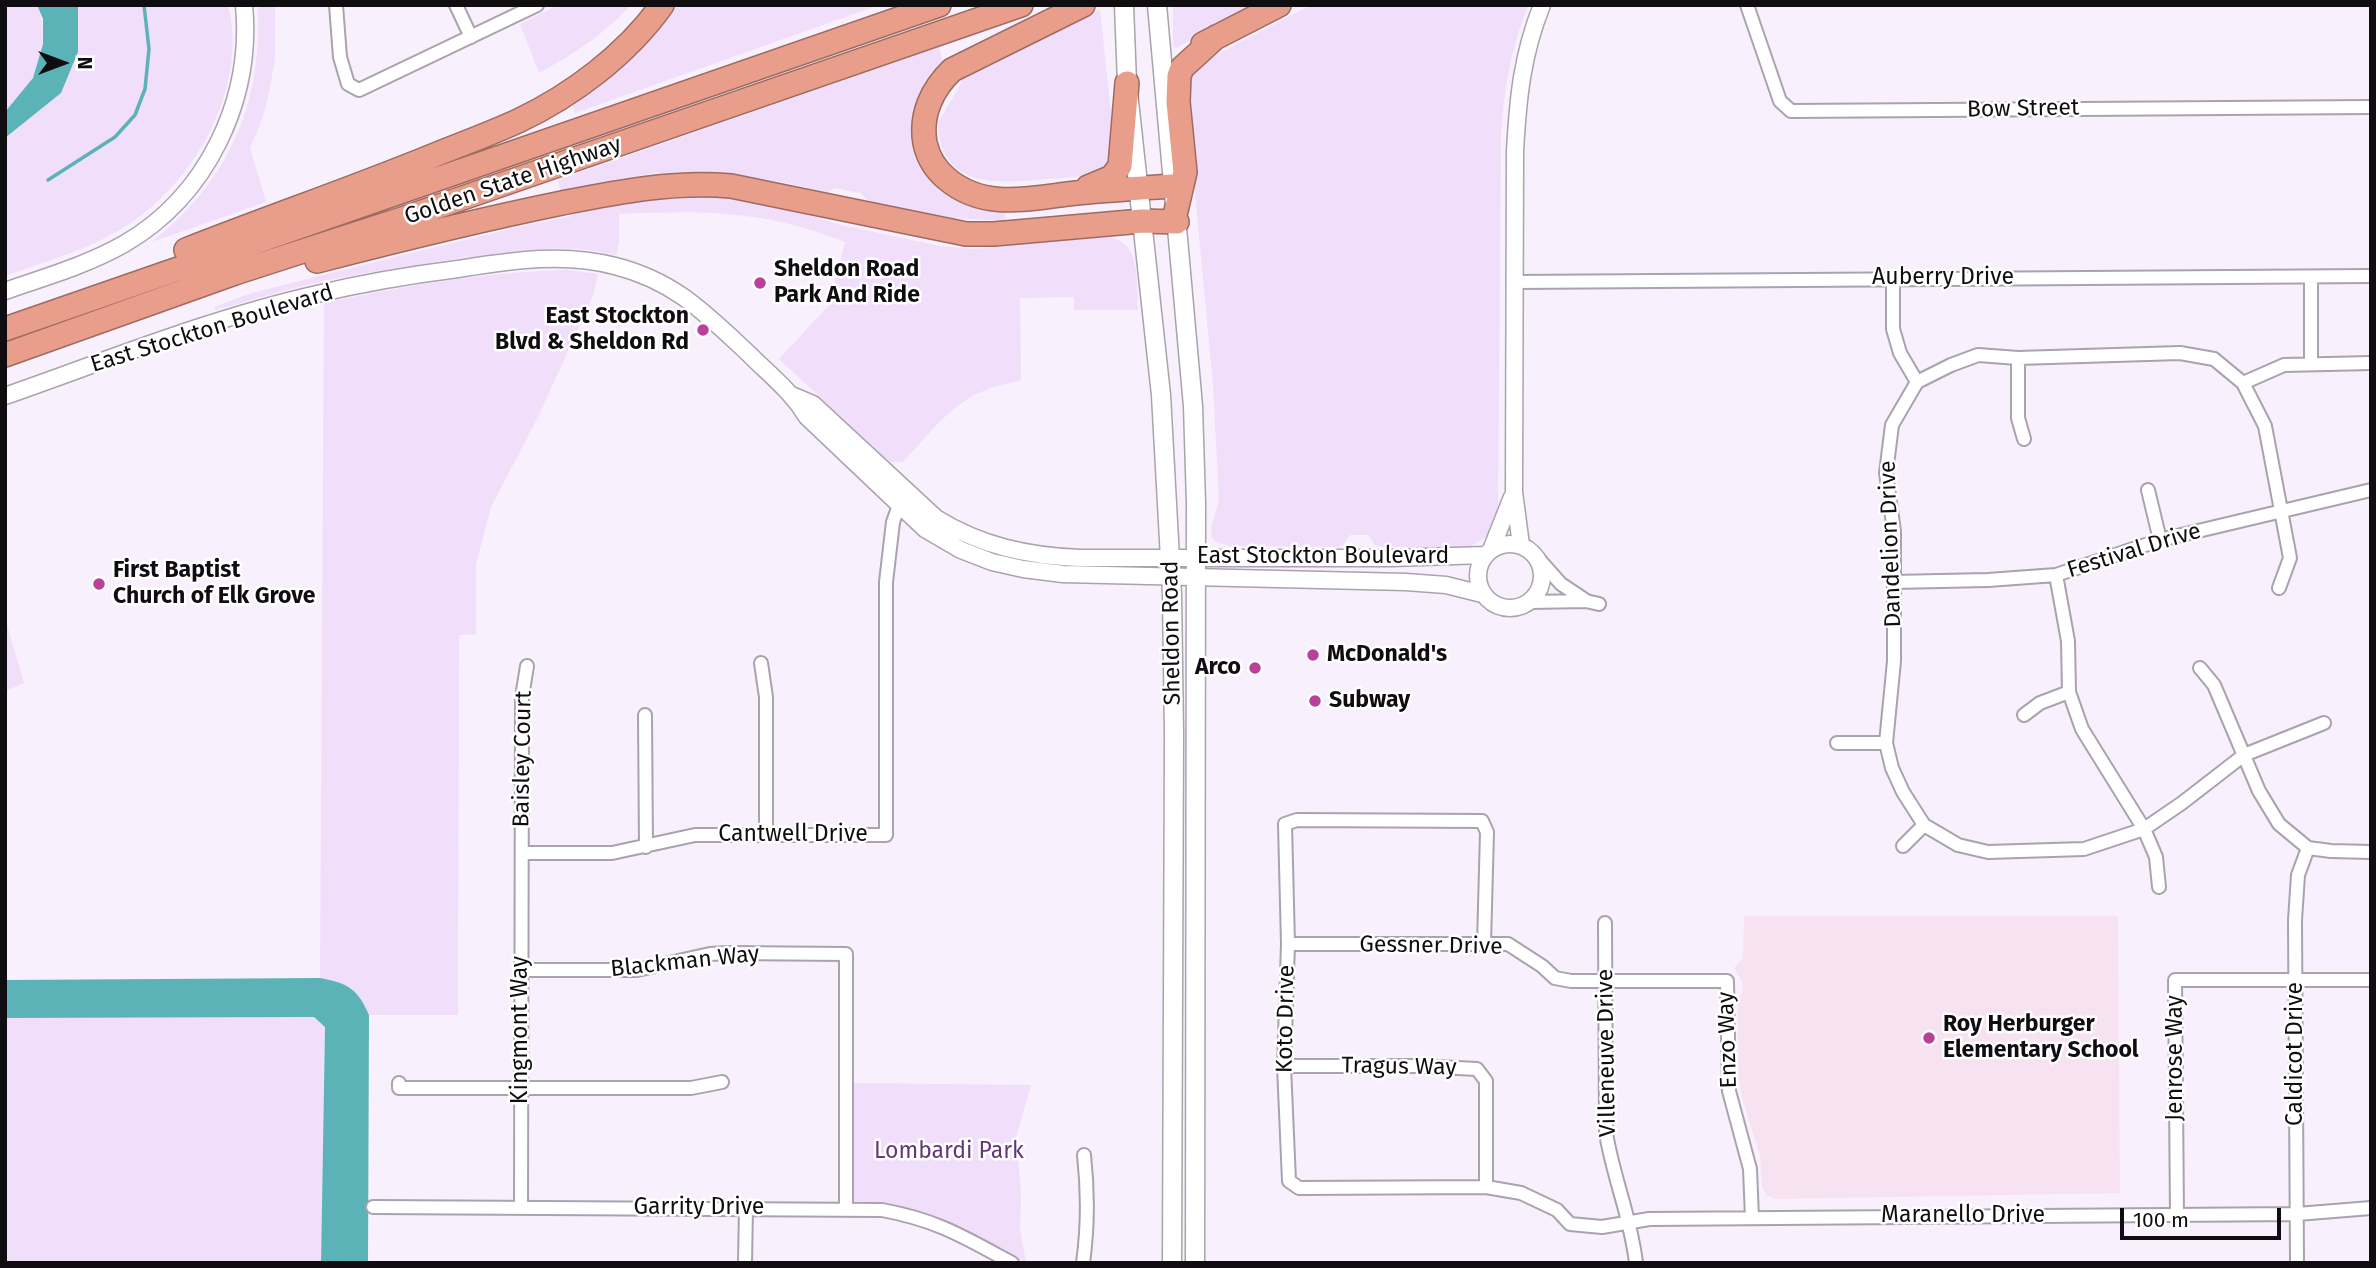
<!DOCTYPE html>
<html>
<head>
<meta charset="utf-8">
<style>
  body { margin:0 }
  #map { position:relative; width:2376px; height:1268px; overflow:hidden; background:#f8f0fc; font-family:"Fira Sans",sans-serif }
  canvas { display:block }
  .frame { position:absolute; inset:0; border:7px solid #0f0d10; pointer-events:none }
  .north { position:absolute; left:28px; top:28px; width:70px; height:70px; -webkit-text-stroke:5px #fff; paint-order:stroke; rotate:90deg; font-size:19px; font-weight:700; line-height:28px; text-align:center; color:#0f0d10 }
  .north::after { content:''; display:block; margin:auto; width:24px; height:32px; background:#0f0d10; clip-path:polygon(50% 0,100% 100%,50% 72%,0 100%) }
  .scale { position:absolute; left:2120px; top:1208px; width:161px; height:32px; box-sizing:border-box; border:4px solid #0f0d10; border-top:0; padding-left:9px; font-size:21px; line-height:24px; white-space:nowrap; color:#0f0d10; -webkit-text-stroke:5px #fff; paint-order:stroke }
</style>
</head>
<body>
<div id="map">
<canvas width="2376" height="1268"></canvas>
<div class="frame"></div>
<div class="north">N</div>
<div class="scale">100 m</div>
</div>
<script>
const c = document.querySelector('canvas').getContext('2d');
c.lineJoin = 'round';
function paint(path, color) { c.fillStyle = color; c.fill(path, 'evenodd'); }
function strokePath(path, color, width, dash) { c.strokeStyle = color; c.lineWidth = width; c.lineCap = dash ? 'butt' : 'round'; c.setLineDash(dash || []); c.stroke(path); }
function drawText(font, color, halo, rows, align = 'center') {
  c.font = font + ' "Fira Sans",sans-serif'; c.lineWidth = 5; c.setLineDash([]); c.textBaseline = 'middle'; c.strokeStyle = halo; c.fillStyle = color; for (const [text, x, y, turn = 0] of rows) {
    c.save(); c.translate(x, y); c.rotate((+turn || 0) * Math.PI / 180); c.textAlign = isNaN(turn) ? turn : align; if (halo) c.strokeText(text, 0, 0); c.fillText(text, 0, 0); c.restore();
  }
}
paint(new Path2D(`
  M1744,916h374l2,277 -343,6 -10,-3 -5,-9 -2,-32 -18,-57 -4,-23v-74l5,-11 -1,-9 -8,-13 9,-10z`), '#f7e2f1');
paint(new Path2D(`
  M5,5h32c10,22 6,49 -3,71 -6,13 -20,25 -29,36z
  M78,5h150c22,86 -39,188 -114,228 -33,19 -73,30 -109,43v-138l56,-45z
  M258,5h17v53l-5,30 -7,29 -13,31 16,54 -114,40c78,-63 110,-137 106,-237z
  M558,5h73c-27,29 -57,49 -92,68l-19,-49z
  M669,5h210l-304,108 -5,-15z
  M1173,5h82l-79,43 -3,-2z
  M1311,5h218c-19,43 -25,86 -28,132l-3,371 -12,29 -17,10h-86l-8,-2 -7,-10h-18l-7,10 -5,2 -108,-1 -14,-4 -4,-5 -1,-9 8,-28 -6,-116 -28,-296 3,-15 11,-9z
  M1100,9l15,142 -4,13c-22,15 -41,13 -67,15 -48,5 -104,9 -106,-56l22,-38 2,-8 11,-7 13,-2z
  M939,47l4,15c-10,6 -15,14 -20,24 -22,42 -4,95 39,116 13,6 28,6 42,6l1,13 -54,-3 -81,-16 -10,-9 -24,-5 -9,4 -45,-10 -75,-10 -49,1 -52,8 -45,11 -3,-12z
  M679,194l47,3 47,8 69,20 98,21 33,3 134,-12c35,4 29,45 31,73h-64v-13l-54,1 1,83c-60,8 -79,39 -118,81h-13l-111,-103 50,-54 16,-63c-79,-32 -143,-32 -226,-28v28l-3,13c-54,-13 -100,-4 -154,3 -46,7 -92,13 -138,23 -36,8 -72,19 -109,29l-1,-3 38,-14 147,-37 132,-32 38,-7 17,-10z
  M567,270l31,4 -5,22 -55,121 -47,90 -15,57v70l-17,1 -1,380h-89c-11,-26 -21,-32 -49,-37l4,-675c80,-17 161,-31 243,-33z
  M5,618l19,65 -19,8z
  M314,1017l11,9 -4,237h-316v-245z
  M846,1083l185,2 -15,52 5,55 -1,37 6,34 -22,-8 -57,-32 -101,-15z`), '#f0defa');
paint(new Path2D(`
  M37,5h41v47l-17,41 -56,45v-26l28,-34 10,-34v-25z
  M320,978c28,5 38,11 49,37l-1,248h-47l4,-236 -11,-10 -309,1v-38z`), '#5bb3b8');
strokePath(new Path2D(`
  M48,180l67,-43 20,-22 10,-26 4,-40 -5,-44`), '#5bb3b8', 3.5);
const minor = new Path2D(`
  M336,5l4,52 8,27 11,6 178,-85
  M456,5l15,32
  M1747,5l33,96 11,10 580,-4
  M2311,277v86
  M1893,278v51l7,24 17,29
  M1515,282l856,-6
  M2018,358v60l6,21
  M2243,383l41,-18 87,-2
  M2148,490l12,50
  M1537,557l24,27 24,16
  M2056,575l12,66 1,51 13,37 62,100 12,28 3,30
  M1893,582l95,-2 68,-5 104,-35 211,-50
  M2279,588l11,-30 -25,-132 -22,-43 -29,-24 -34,-6 -162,5 -40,-3 -27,10 -34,17 -25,43 -6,48 8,58v130l-8,82 6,25 11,24 21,33 34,20 30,7 96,-3 60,-20 38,-26 62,-48 80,-32
  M1529,602l57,-1 13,3
  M761,663l5,34v138
  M2200,668l14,17 45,106 20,33 29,24 23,3 40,1
  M645,715l1,132
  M2024,715l16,-12 29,-11
  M1837,743h49
  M1903,846l21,-21
  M522,853h90l83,-18h191v-253l7,-60 9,-25
  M1605,923l1,210c7,44 25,85 30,130
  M1288,944h220l34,22 13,12 16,3h156l2,110 21,78 2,49
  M1484,944l3,-112 -5,-11 -185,-1 -12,4 3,120 -4,122 5,115 10,7 187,-1 35,6 36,17 13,14 32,3 47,-8 648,-5 74,-6
  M521,970h116l73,-16 18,-1 118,1v254
  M1284,1066h134l59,3 9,12v106
  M399,1083v5h292l31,-6
  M373,1207l509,3c55,10 82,27 130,53
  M521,1208l1,-511 5,-31
  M2177,1215l-2,-235h196
  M745,1263l1,-55
  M1083,1263c5,-36 5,-72 1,-108
  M2297,1263l-2,-343 3,-45 10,-27`);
const tertiary = new Path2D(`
  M5,291c40,-14 82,-26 119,-47 83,-48 129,-144 120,-239
  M5,396c103,-36 206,-78 312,-102 46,-11 93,-19 141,-25 52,-8 105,-17 157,-3 60,15 91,48 135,89 21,21 41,36 57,62l118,112 36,21 31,12 31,7 40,5 343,8 40,3 36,9
  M794,396l19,8 123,114c45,28 92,38 144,40h311l94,-3
  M1478 576a32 32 0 1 1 64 0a32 32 0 1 1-64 0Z
  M1521,545l-7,-53 1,-341c3,-53 7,-96 27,-146
  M1491,550l21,-53`);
const secondary = new Path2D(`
  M1124,5l3,78 34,312 11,200 2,138 -2,530
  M1157,5l36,401 3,97 -1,760`);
const motorway = new Path2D(`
  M1083,5l-131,65c-20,19 -32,45 -27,73 3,14 11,27 22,36 38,32 84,19 129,14 32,-3 64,-5 97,-7
  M1203,44l76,-39
  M1088,187l24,-10 8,-11 7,-83
  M1176,211l9,-39 -7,-70 1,-26 3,-8 34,-31
  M186,250c81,-32 163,-60 244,-93 29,-12 60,-23 88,-36 55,-26 109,-67 144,-116
  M317,261c81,-21 162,-41 245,-58 56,-11 111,-22 169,-17l235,48h28l148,-13 35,1
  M5,329l934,-324
  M5,355l230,-82 164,-53 622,-215`);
strokePath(minor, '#aaa3ae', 16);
strokePath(tertiary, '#aaa3ae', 19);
strokePath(secondary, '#aaa3ae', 21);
strokePath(motorway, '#9d6b60', 26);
strokePath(minor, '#fff', 12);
strokePath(tertiary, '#fff', 16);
strokePath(secondary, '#fff', 18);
strokePath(motorway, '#e99e8b', 23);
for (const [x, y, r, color] of [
  [760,283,7,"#b8429a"],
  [703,330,7,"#b8429a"],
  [99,584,7,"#b8429a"],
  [1313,655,7,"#b8429a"],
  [1255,668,7,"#b8429a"],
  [1315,701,7,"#b8429a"],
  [1929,1038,7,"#b8429a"]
]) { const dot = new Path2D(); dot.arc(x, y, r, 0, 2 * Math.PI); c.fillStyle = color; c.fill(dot); strokePath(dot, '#fff', 2.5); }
drawText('23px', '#0f0d10', '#fff', [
  ["Bow Street",2023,109,-1],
  ["Golden State Highway",513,181,-19],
  ["Auberry Drive",1943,278],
  ["East Stockton Boulevard",212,329,-17],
  ["Dandelion Drive",1891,544,-92],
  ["Festival Drive",2134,551,-17],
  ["East Stockton Boulevard",1323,557],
  ["Sheldon Road",1172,633,-91],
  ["Baisley Court",523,759,-89],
  ["Cantwell Drive",793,835],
  ["Gessner Drive",1431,946,1],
  ["Blackman Way",685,962,-6],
  ["Koto Drive",1286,1019,-89],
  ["Kingmont Way",521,1030,-90],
  ["Enzo Way",1728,1040,-92],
  ["Villeneuve Drive",1607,1053,-91],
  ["Caldicot Drive",2296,1054,-90],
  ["Jenrose Way",2176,1058,-90],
  ["Tragus Way",1399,1067,1],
  ["Garrity Drive",699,1208],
  ["Maranello Drive",1963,1216]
]);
drawText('bold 23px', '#0f0d10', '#fff', [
  ["Sheldon Road",774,270],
  ["Park And Ride",774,296],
  ["East Stockton",689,317,"right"],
  ["Blvd & Sheldon Rd",689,343,"right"],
  ["First Baptist",113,571],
  ["Church of Elk Grove",113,597],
  ["McDonald's",1327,655],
  ["Arco",1241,668,"right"],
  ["Subway",1329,701],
  ["Roy Herburger",1943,1025],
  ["Elementary School",1943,1051]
], 'left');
drawText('23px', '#643779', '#fff', [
  ["Lombardi Park",949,1152]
]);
</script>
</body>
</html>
